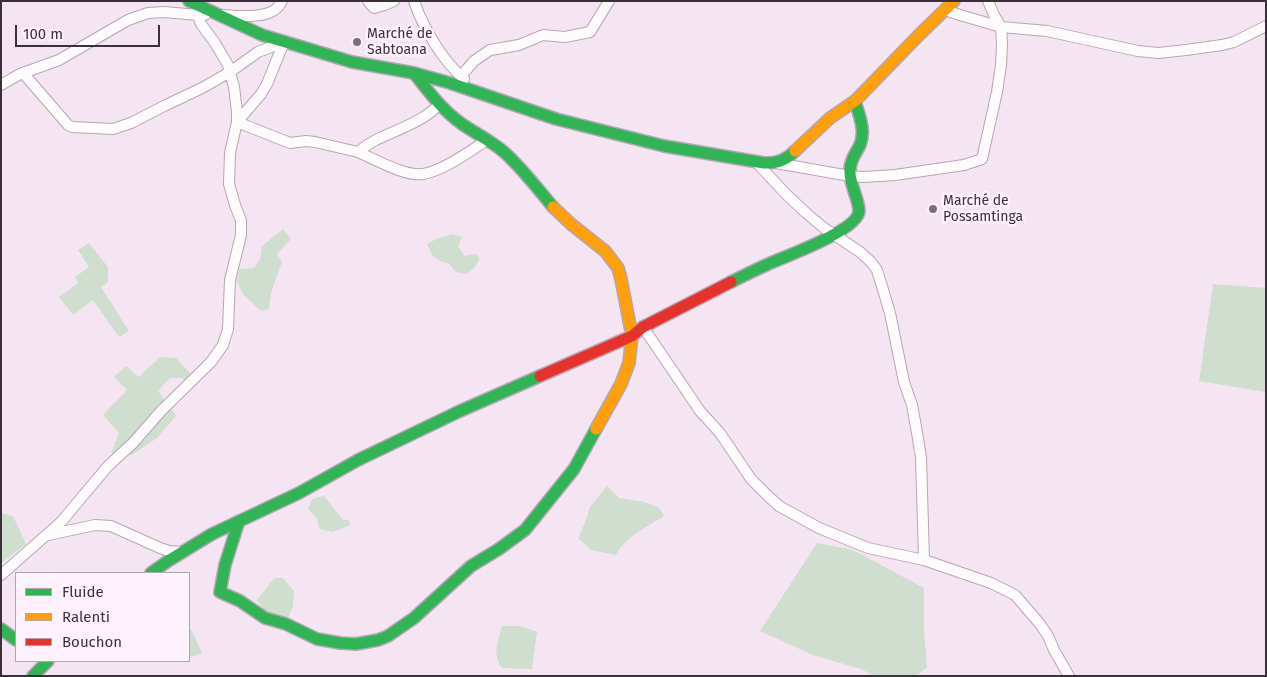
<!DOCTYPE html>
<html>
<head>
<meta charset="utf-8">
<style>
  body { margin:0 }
  #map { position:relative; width:1267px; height:677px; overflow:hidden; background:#f5e5f3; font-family:"Fira Sans",sans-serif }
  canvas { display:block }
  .frame { position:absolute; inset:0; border:2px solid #3b303a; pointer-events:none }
  .legend { position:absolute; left:15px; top:572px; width:175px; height:90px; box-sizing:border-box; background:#fef2fd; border:1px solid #b0a4af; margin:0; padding:6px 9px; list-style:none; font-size:15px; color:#3b303a }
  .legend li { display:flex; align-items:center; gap:10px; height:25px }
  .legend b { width:25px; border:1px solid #b0a4af }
  .scale { position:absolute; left:15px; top:25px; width:145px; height:22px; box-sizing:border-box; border:2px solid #3b303a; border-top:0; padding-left:6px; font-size:15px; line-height:18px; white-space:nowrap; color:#3b303a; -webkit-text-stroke:4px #fef2fd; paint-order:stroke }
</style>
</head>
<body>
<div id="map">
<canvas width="1267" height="677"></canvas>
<div class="frame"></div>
<ul class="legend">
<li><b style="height:6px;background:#30b455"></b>Fluide</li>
<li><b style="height:6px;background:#ff9f0a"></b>Ralenti</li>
<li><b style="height:6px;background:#e5322d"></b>Bouchon</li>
</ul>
<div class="scale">100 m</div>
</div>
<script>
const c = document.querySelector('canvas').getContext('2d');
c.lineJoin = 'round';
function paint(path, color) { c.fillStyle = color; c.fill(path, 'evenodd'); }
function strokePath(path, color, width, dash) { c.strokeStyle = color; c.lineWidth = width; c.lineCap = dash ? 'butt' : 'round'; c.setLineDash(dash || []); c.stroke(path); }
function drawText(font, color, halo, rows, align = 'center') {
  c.font = font + ' "Fira Sans",sans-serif'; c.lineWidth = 5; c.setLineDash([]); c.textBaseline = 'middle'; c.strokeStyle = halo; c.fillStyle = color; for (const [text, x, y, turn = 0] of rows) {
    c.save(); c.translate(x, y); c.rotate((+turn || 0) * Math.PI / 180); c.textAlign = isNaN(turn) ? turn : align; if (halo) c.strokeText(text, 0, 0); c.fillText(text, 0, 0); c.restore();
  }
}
paint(new Path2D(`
  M283,229l8,10 -14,15 5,8c-5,15 -13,31 -13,47l-8,2 -18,-17 -6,-13 2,-12 15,-1 6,-9 2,-13z
  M453,234l9,3 -4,9 7,10 11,-2 4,4 -6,10 -8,6 -10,-2 -7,-8 -9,-3 -8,-6 -5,-11 9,-5z
  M89,243l19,24v15l-7,5 28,44 -10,6 -26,-37 -20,15 -14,-18 19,-14 -3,-6 14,-10 -11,-17z
  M1213,284l53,4v104l-67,-11z
  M160,357l16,1 18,19 -6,6 -6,-5h-12l-12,13 18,25 -19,22 -25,17 -21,-2 8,-20 -16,-18 24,-25 -13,-13 12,-11 13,11z
  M607,486l12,12 26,4 14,6 5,8c-18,12 -38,20 -48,39l-25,-5 -13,-12 8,-18 4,-13z
  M324,496l19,24h6l1,5 -17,7 -14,-3 -2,-10 -9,-10 4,-10z
  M1,513l12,3 13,28 -25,19z
  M817,543l36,7 71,38v44l3,35 -11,9h-42l-13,-7 -48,-14 -53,-24z
  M274,578h9l11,13 -1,15 -5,12 -21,-4 -10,-14z
  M502,626h18l17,6 -5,37 -30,-1c-10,-14 -4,-26 0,-42z
  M189,628l4,5 9,20 -13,5z`), '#cfdecf');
const street = new Path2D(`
  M368,1l6,7 10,-3 10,-4
  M414,1c9,27 29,60 50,78
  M945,10l15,5 41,12 46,4 91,20 20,2 28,-3 36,-5 12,-3 32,-16
  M222,15c15,1 44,4 55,-7 2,-2 4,-5 5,-7
  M284,42l-17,42 -6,10 -24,28 53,21 16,-2 9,1 43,10c5,-4 10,-8 16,-11 19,-10 52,-20 65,-37
  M23,73l45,52 4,2 41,2 18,-6 33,-17 38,-18 28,-16 28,-20 26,-10
  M461,76l13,-15 16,-11 29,-5 24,-10 22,2 25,-5 19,-31
  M1,85l19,-11 39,-14 69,-40 20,-7 16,-1 34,3h7
  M358,152c16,7 48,25 65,22 20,-3 47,-23 64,-34
  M756,162l30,32 19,18 19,16 36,24 11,10 6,8 13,43 14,69 8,23 4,22 5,30 3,103
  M776,163l74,13 14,1 31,-2 69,-10 18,-6 15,-67 4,-27 1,-20 -1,-18 -7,-12 -6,-14
  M643,327l57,84 20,22 31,46 16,16 12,11 40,22 49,20 56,12 67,23 24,12 25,29 8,12 6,14 15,26
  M48,535l47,-10 16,1 49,22 9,3 14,1
  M1,575l60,-53 47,-56 25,-23 28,-32 50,-49 12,-17 5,-16 2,-49 11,-45v-15l-5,-12 -7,-24 1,-31 7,-31v-10l-3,-25 -6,-22 -13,-22 -14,-19 -3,-9`);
const fast = new Path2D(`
  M189,1l73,34 90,27 62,11 36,10 106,36 108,27 100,17c13,0 21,-2 31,-12
  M414,73c14,18 28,37 48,51 13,9 29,17 42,28 18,16 33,36 49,55
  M731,282c14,-7 28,-14 42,-20 16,-7 85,-32 86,-51 0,-12 -10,-27 -9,-41 0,-10 6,-17 10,-25 6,-15 -1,-30 -5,-44
  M239,521l-14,44 -5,27 20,9 25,17 21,6 31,15 23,4 16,1 22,-4 10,-4 26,-18 57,-52 28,-17 26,-19 49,-61 22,-40
  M151,573l17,-12 44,-27 87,-41 59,-33 102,-49 80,-35
  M1,629l15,11
  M33,676l15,-15`);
const slow = new Path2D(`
  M795,151l35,-33 25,-17 63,-65 36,-35
  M553,207l18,17 34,27 13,17 3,11 11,57 -3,27 -8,21 -25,45`);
const jam = new Path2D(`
  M540,376l92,-40 11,-9 88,-45`);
strokePath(street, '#b4a7b3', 12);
strokePath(fast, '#b4a7b3', 14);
strokePath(slow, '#b4a7b3', 14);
strokePath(jam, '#b4a7b3', 14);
strokePath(street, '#fefbfd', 10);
strokePath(fast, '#30b455', 11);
strokePath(slow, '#ff9f0a', 11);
strokePath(jam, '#e5322d', 11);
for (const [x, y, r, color] of [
  [357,42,5,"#7c6f7b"],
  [933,209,5,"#7c6f7b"]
]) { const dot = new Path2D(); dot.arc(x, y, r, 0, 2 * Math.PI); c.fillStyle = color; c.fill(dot); strokePath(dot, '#fef2fd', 2); }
drawText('14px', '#3b303a', '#fef2fd', [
  ["Marché de",367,34],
  ["Sabtoana",367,50],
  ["Marché de",943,201],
  ["Possamtinga",943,217]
], 'left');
</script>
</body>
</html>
